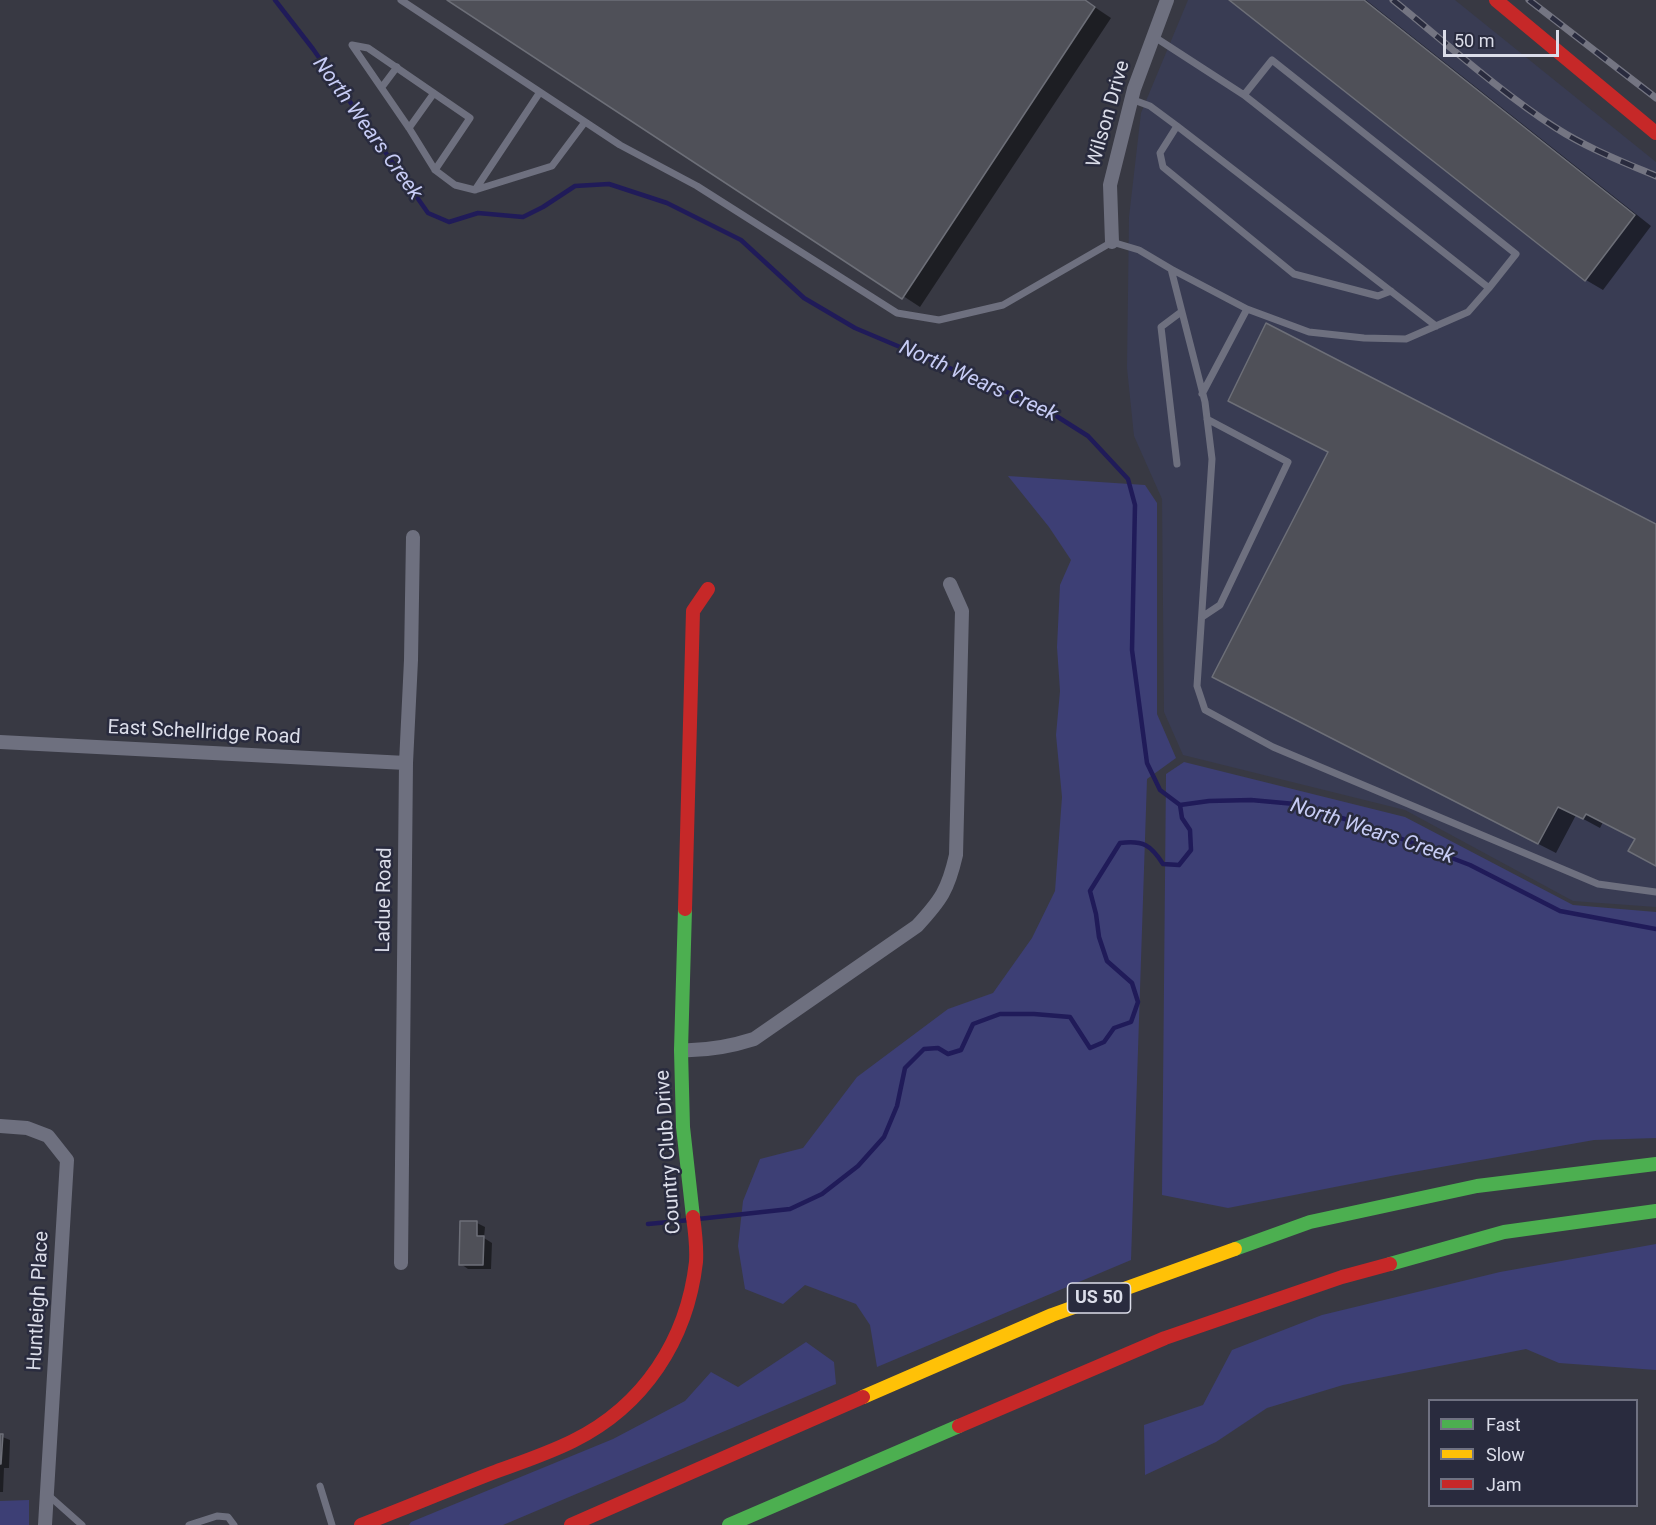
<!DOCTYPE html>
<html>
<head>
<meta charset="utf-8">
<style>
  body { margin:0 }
  #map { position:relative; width:1656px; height:1525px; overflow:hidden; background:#383943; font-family:Roboto,sans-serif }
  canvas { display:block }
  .legend { position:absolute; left:1428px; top:1399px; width:210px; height:108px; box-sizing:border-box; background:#292b3e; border:2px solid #707282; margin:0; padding:8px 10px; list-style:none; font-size:18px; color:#dbdde9 }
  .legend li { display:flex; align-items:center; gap:12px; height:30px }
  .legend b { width:30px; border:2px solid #707282 }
  .scale { position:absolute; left:1443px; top:30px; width:116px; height:27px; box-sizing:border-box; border:3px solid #dbdde9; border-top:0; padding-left:8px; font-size:18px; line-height:21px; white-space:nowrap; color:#dbdde9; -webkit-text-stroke:4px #292b3e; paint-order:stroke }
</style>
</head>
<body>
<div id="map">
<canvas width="1656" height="1525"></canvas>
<ul class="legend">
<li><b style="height:8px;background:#4caf50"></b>Fast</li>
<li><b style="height:8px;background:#ffc107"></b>Slow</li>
<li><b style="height:8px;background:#c62828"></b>Jam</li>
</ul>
<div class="scale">50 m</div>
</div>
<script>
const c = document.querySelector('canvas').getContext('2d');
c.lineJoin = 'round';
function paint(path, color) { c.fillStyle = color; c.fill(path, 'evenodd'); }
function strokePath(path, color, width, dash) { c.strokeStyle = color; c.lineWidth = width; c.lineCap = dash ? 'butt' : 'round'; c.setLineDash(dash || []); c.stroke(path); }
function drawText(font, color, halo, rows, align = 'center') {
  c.font = font + ' Roboto,sans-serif'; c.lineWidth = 5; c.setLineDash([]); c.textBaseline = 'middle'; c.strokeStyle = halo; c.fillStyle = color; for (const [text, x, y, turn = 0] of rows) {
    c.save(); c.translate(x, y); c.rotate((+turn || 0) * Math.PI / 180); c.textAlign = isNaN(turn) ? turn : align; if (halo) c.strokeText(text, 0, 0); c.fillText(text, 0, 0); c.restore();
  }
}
paint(new Path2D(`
  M1188,0h267l201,162v745l-83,-6 -168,-91 -222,-55 -19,-43 -2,-213 -28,-63 -7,-68 2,-151 12,-104z`), '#393c53');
paint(new Path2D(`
  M1008,476l137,9 12,18v211l19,44 -29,21 -16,481 -254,107 -7,-42 -14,-21 -51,-19 -22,19 -38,-15 -7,-43 5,-45 17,-42 43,-11 54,-71 91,-68 45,-16 39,-55 23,-47 7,-94 -6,-62 4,-44 -3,-44 3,-62 11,-25 -22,-33z
  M1184,762l221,55 168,88 83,7v226l-62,2 -198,35 -168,33 -66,-13 4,-421z
  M1656,1244v126l-97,-7 -33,-14 -183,36 -76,23 -51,34 -71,33 -1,-50 59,-20 29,-55 90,-35 178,-43z
  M806,1342l28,20 2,22 -333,141h-94l2,-3 202,-83 72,-38 26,-29 27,15z
  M29,1500v25h-29v-24z`), '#3d3f75');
paint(new Path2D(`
  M450,0h634l27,18 -191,289z
  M1231,0h135l285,226 -48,64 -17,-10z
  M1656,526v339l-20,-26 -33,-17 -3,6 -24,-13 -20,38 -325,-167z
  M477,1223l8,4 -1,11 8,5 -1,26h-23l-7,-5z
  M0,1436l10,4 -1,28h-5l-1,24h-3z`), '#0007');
strokePath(new Path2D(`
  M275,0l38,49 115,164 21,9 29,-9 45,4 20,-10 32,-21 34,-2 58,19 74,37 63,58 51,30 187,79 46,29 40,43 7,26 -3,145 15,113 13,27 20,15 29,-4 42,-1 44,4 73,22 102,39 90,46 96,18
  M698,1219l92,-10 32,-15 36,-28 26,-29 13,-31 8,-38 19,-19 14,-1 10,6 13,-4 12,-26 27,-10h34l36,3 20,31 14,-6 10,-14 17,-6 7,-20 -6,-19 -25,-22 -8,-24 -3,-23 -6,-23 30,-48c23,-3 31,2 43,21l16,1 12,-15 -1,-20 -8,-12 -2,-13
  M648,1224l42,-4`), '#201b59', 4.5);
const building = new Path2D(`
  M447,0h638l10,7 -193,292z
  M1229,0h135l271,215 -50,66z
  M1266,323l390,201v342l-28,-15 7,-12 -49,-25 -3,5 -25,-12 -20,37 -326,-167 116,-225 -100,-51z
  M460,1221h17v15h7l-1,29h-24z
  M0,1434h3l-2,30h-1z`);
paint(building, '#4f5058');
strokePath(building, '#6d6f78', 1.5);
strokePath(new Path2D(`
  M401,0l219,145 77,41 200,127 42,7 64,-15 109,-63 27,8 32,19 34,133 7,57 -15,227 8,24 68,37 325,137 58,8
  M1153,36l91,59 245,193 -21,24 -62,27 -42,-1 -55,-6 -62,-23
  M382,87l15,-20
  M1244,95l28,-35 244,194 -27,34
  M1131,99l19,7 27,20
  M409,128l25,-35
  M435,170l35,-52 -102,-70 -16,-3 57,83 26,42 20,15 20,5 65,-98
  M475,190l77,-24 33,-44
  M1171,269l76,40 -45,85
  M1391,291l-13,5 -84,-22 -131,-107 -3,-14 17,-27 259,200
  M1177,464l-16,-137 20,-15
  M1202,617l18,-12 68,-143 -81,-43
  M320,1486l12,39
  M47,1494l35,31
  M189,1525l28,-9 11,1 6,8`), '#6e707f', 7);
strokePath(new Path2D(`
  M1112,242l-2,-57 24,-96 33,-89
  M0,742l406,21
  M681,1050c26,1 48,-3 73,-11l163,-113c24,-26 31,-36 39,-71l6,-244 -12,-27
  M0,1126l27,2 21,8 19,24 -22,365
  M401,1263l5,-500 5,-103 2,-123`), '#6e707f', 14);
strokePath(new Path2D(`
  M685,909l-4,141 2,77 10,90
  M1235,1249l75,-27 167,-36 179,-22
  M1390,1264l114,-32 152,-21
  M729,1525l230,-99`), '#4caf50', 14);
strokePath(new Path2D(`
  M863,1397l189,-82 183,-66`), '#ffc107', 14);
strokePath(new Path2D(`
  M1496,0l160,133
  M685,909l8,-298 15,-22
  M959,1426l206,-88 177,-61 48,-13
  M361,1525c44,-17 87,-35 131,-52 27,-10 55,-19 81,-32 71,-35 114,-101 123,-179 1,-15 -1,-31 -3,-45
  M571,1525l292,-128`), '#c62828', 14);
const rail = new Path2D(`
  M1393,0c53,43 106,91 163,128 31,20 67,34 100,48
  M1529,0l127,98`);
strokePath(rail, '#747582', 7);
strokePath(rail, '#292b3e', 4.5, [14]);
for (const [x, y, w] of [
  [1099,1298,63]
]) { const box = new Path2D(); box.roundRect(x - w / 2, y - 15, w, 30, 4.5); c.fillStyle = '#292b3e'; c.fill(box); strokePath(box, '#dbdde9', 1.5); }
drawText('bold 18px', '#dbdde9', null, [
  ["US 50",1099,1298]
]);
drawText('20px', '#dbdde9', '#292b3e', [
  ["Wilson Drive",1109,114,-74],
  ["East Schellridge Road",204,733,3],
  ["Ladue Road",385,900,-89],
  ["Country Club Drive",669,1152,-94],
  ["Huntleigh Place",39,1301,-87]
]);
drawText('italic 21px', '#c7ccf5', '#292b3e', [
  ["North Wears Creek",367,129,54],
  ["North Wears Creek",978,382,24],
  ["North Wears Creek",1372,832,18]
]);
</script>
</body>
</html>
